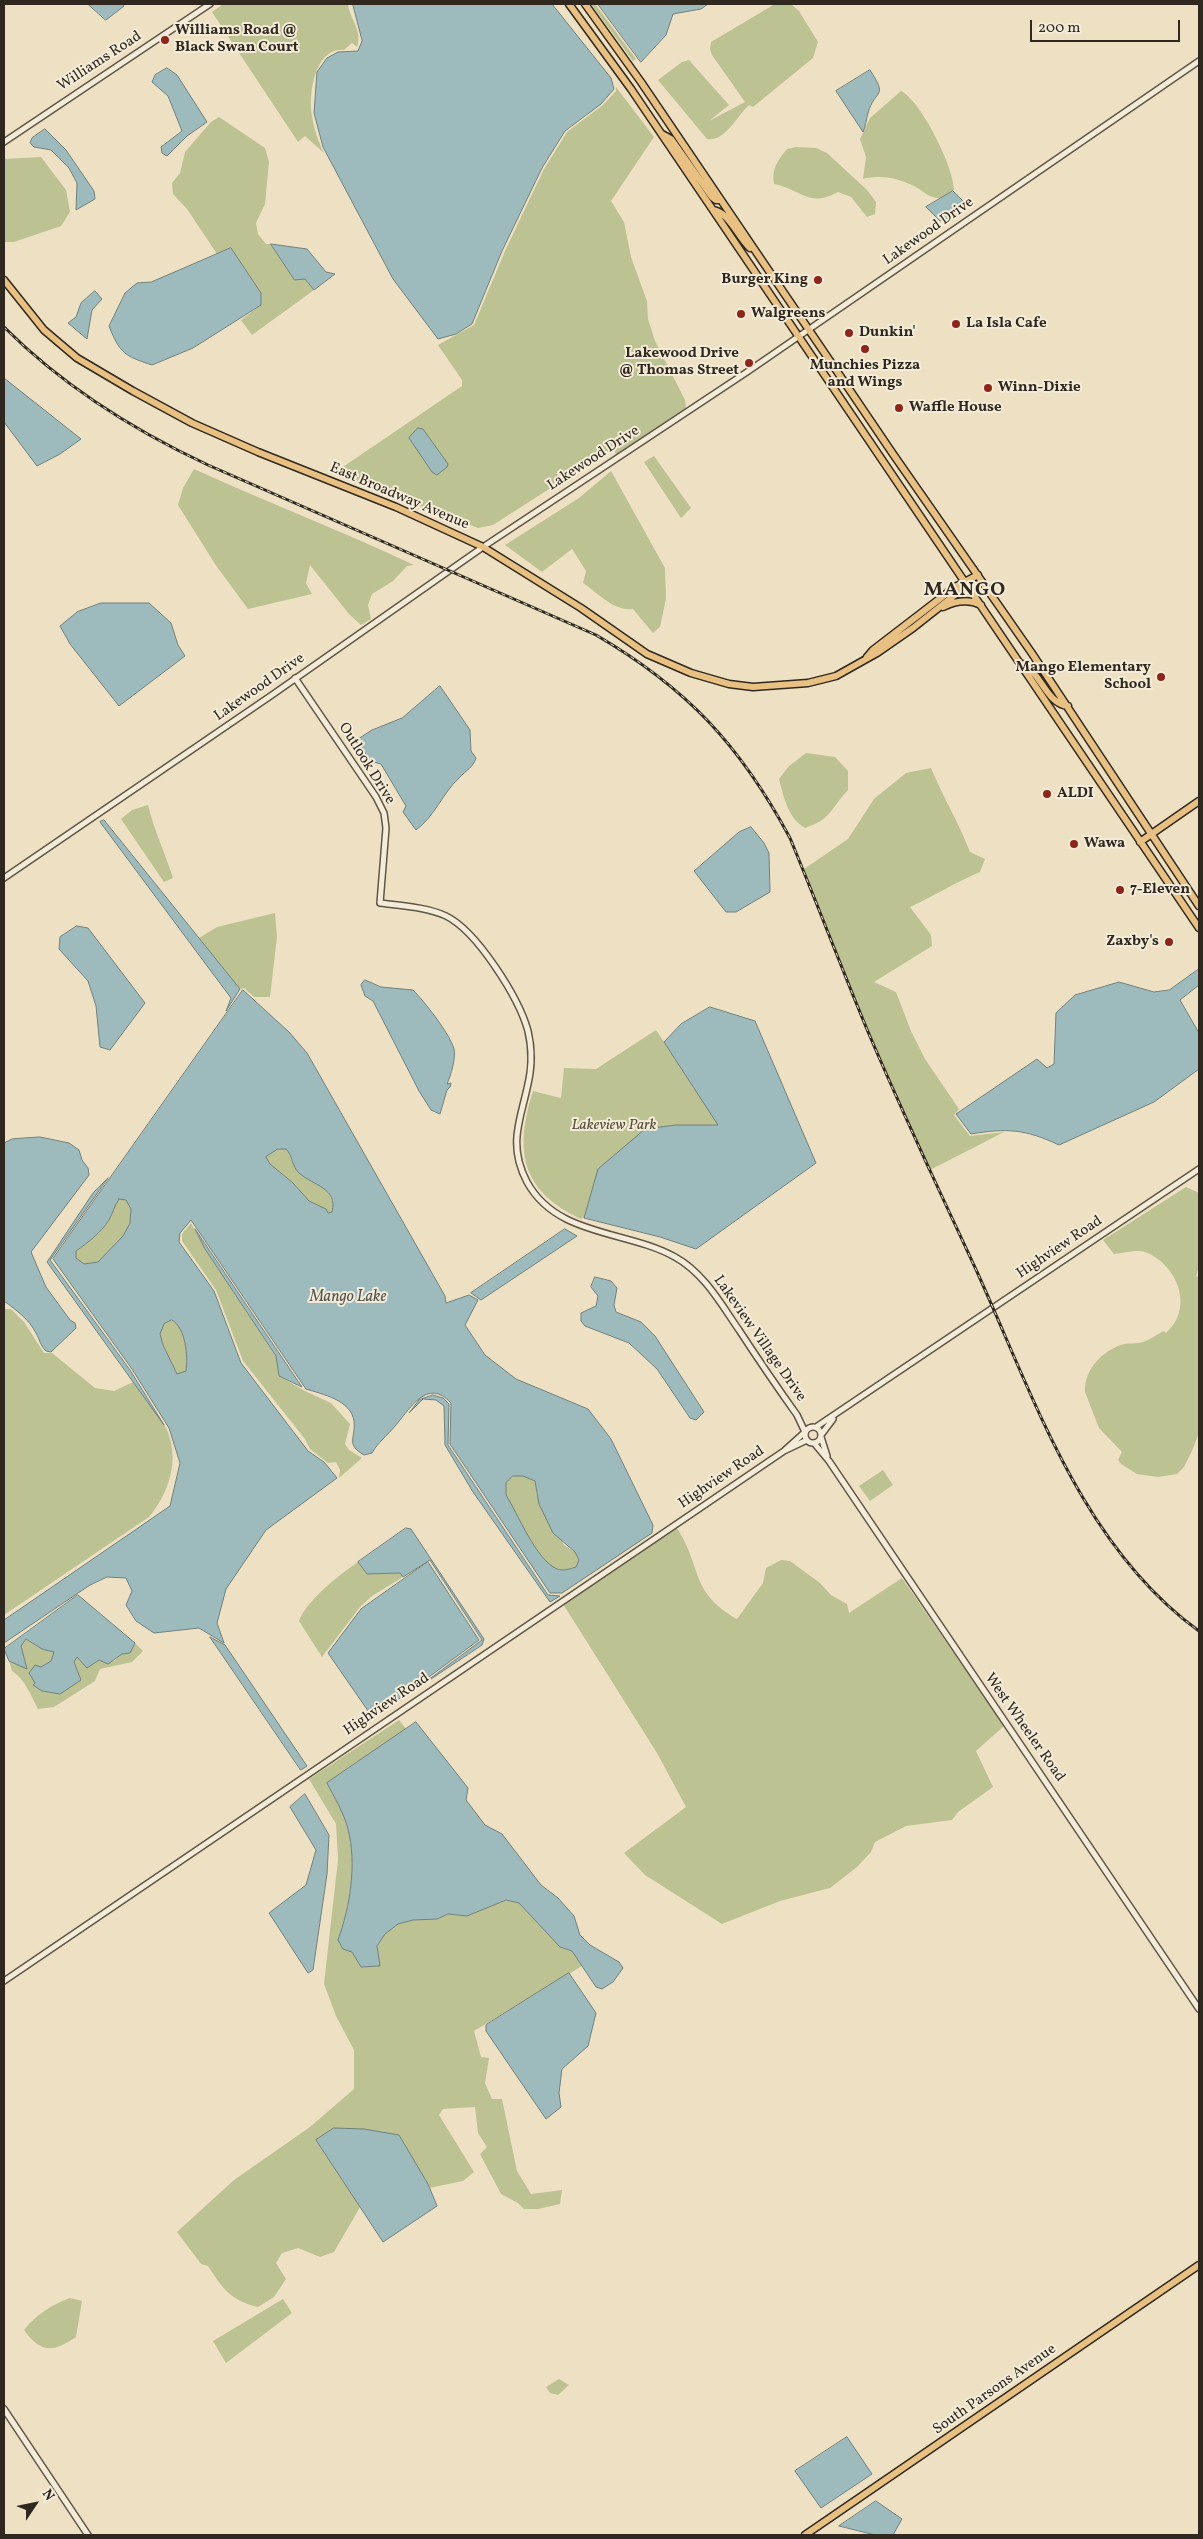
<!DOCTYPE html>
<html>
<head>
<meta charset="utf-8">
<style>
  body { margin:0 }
  #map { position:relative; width:1203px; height:2539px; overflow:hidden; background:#eee1c3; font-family:Vollkorn,serif }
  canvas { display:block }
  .frame { position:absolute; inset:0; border:5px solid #30281e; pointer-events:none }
  .north { position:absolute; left:10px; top:2479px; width:50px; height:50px; -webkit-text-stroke:4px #f4ecd8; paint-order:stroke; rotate:56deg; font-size:14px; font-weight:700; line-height:20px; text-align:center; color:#30281e }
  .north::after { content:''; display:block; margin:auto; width:18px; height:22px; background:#30281e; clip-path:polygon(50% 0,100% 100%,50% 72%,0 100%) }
  .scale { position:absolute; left:1030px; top:20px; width:150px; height:22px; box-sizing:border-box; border:2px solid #30281e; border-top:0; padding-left:6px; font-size:15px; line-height:18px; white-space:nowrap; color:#30281e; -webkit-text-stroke:4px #f4ecd8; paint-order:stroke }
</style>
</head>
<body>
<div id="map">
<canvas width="1203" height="2539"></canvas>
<div class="frame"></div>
<div class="north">N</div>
<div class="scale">200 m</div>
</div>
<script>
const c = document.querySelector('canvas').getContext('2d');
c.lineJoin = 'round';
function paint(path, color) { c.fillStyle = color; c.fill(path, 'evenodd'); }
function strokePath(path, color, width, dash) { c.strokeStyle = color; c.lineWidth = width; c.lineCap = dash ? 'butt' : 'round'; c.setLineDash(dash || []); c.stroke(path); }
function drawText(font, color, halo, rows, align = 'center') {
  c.font = font + ' Vollkorn,serif'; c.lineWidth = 4; c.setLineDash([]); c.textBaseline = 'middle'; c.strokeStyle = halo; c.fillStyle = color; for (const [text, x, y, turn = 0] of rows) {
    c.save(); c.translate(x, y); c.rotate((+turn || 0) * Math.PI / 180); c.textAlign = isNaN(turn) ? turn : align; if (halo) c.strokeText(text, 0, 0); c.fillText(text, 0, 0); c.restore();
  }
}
paint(new Path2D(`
  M223,4h125c1,14 15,26 9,43l-5,-4 -8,7c-29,-3 -36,44 -32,66 2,12 6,26 12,37l-19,-17 -7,6 -86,-130z
  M591,4h4l41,55 -3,2z
  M775,4h16l8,7 19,31 -5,16 -60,49 -4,-2c-11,10 -24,37 -42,34l-49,-59 24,-18 7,-2 40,45 -20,16 36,-19 -33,-47 -2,-6 1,-7z
  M616,87l38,50 -43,64 13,21 7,35 16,44 1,18 7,22 30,59 1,8 -69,48 -4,-8 -120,77 -15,3 -144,-55 128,-87v-6l-24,-35 36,-20 31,-74 39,-82 23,-37 36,-27 13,-14zM423,429l25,35 -13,10 -26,-36z
  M901,91c20,10 53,76 53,99 -6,5 -13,10 -21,7 -5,-1 -9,-5 -14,-8 -17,-10 -36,-15 -56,-10l3,-22 -6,-18 10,-21z
  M219,117l46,31 4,14 -4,42 -9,19 2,11 8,10h5l24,36 10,-1 9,11 7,-5 -69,50 -11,-15 20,-15v-12l-30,-45 -14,6 -30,-45 -14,-15 -1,-11 8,-10 5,-21 26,-30z
  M796,147l20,1 11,5 40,37 9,12 -1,12 -8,3 -16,-20 -13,-5c-30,16 -35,-2 -64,-8 -3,-15 4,-24 13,-35z
  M41,157l25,33 4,22 -9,14 -47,16h-10v-83z
  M654,456l37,52 -10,10 -37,-56z
  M194,469c73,33 148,62 220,96l-7,1 -14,15 -21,13 -4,11 3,14 -10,6 -12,-11 -39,-49 -4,18 6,11 -64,15 -33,-45 -37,-59 5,-17z
  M611,471l54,97 1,31 -6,28 -7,6 -20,-24c-19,3 -36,-17 -50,-26l3,-12 -14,-22 -30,23 -37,-27 74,-47z
  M806,753l29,4 13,14v19c-18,19 -16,29 -43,38 -17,-10 -21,-30 -26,-49l10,-13z
  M931,768c12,29 28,55 39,84l15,7 -5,13c-24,10 -46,24 -70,35l21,28 1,11 -58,36 22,10 15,39 14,28 34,50 -5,6 16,21 34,-4 -76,39 -76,-174 -48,-128 44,-30 26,-40 32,-26z
  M148,805c6,25 17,48 25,73l-9,4 -43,-63 11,-9z
  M275,913l2,24 -7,60h-16l-10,-9 -4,1 -41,-51 18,-11z
  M656,1030l63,95 -138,94c-60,-28 -67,-68 -48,-128l28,7 3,-30 32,1z
  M278,1149h8c5,5 5,12 9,17 15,14 43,23 37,47h-4l-2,-4 -17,-8 -16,-18 -23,-19 -4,-7z
  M1186,1187l13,6v74l-3,9 3,1v156l-7,18 -8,16 -7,7 -19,3 -21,-3 -16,-10 -3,-4 4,-8 -23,-24 -14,-36c-1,-23 18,-42 39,-48 6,-1 13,0 19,-2 7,-2 14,-8 21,-11l2,2c29,-25 11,-69 -21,-81 -8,-3 -22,1 -31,2l-11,-14z
  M119,1199h7l5,10 -1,14 -7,13 -25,26 -14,2 -8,-6v-7c11,-8 26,-18 33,-31 4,-7 5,-14 10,-21z
  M191,1223l14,26 71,108 3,19 26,15 26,12 19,21 -5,20 4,6 13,8 -23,20 1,-8 -4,-8 -8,1 -18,-14 -5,-10 -62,-78 -27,-71 -34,-49v-7z
  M4,1309h7l13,13 20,31h8l43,35 19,3 19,-9c11,15 26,31 34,48 13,30 2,63 -18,87l-145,98z
  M172,1320c14,8 16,35 14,51l-9,3 -14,-29 -3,-11 4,-10z
  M883,1470l10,15 -23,16 -11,-15z
  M513,1476h10l12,5 2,14 27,50 11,7 4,8 -3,7c-6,2 -12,4 -19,2 -21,-9 -39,-55 -52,-74l1,-12z
  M676,1527c27,39 12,64 61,92l26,-36 3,-15 15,-8 9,1 30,22 11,12 16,9 2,9 53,-35 102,148 -28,25 17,36 -35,25 -6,8 -46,6 -31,16 -4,10 -14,15 -27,21 -50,13 -58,23 -77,-49 -21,-22 62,-46 -29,-54 -94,-149z
  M358,1562l9,12 33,-1 3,4 -31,19 -12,11 -38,50 -23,-36c8,-21 40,-46 59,-59z
  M26,1639l16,10 12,2 -3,10 -10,6 -7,19 8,5 18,3 20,-17 -6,-15 3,-6 10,12 12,-8 15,1 8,-7 8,-1 5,-10 8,8 -11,11 -32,7 -5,12 -41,26 -16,2c-7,-13 -13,-30 -26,-38l-3,-10 17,7 -5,-22z
  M399,1720l8,10 -80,53c7,14 17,30 21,46 9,35 2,77 -10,111l14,12 9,15 18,-1 -2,-20 8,-12 12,-10 16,-4 24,-1 11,-5 19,2 39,-16 13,3 41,44 12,4 10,15 -108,65 7,26 8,1 -4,25 7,16h10l15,72 14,23 31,-4 -2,14 -22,5h-14l-6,-6 -17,-9 -21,-40 7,-7 -9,-14 -3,-26 -32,2 -4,6 35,57 -11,9 -34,7 -30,-53 -83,5 44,67 -26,45 -14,5 -22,-9 -16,5 -6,10 10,16 -12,18 -16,10c-28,-7 -35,-18 -50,-41l-7,-2 -24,-32 57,-52 76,-53 44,-38v-39l-18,-34 -12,-32 14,-124 -2,-36 -27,-45z
  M70,2298l12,3 -6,36c-22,15 -35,17 -52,-7 13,-16 27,-25 46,-32z
  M283,2299l9,14 -66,50 -13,-22z
  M559,2379l10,6 -11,10 -8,-2 -4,-6z`), '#bcc292');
const water = new Path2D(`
  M88,4h35l1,2 -18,14z
  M353,4h199l59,74 3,11 -13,15 -36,27 -23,37 -40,83 -30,73 -16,10 -18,5 -45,-60 -70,-132 -9,-34 3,-41 10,-14 11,-6 20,-1 4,-10z
  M598,4h110l-7,5 -28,5 -7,21 -25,27z
  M167,68l10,7 30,47 -20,14 -20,20 -5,-3 -1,-6 21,-16 -14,-35 -16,-14 3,-7z
  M870,70c19,29 5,18 -2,43 -2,7 -2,12 -5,19l-27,-41z
  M45,129l21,21 28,41 1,8 -19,11 1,-27 -8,-15 -18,-18 -17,-3 -4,-4 2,-5z
  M953,191l12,12c-3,10 -16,16 -25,18l-14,-14z
  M271,244l36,5 19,23 9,2 -21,16 -9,-11 -10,1z
  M231,248l30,45v12l-68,43 -41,17c-27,-9 -32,-11 -43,-39l16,-33 12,-10 14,-1z
  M95,291l7,8 -10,11 -5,29 -19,-16 8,-6 5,-14z
  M4,378l77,61 -21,15 -23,12 -33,-44z
  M418,428l5,1 25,35 -1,3 -10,8 -5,-3 -23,-34z
  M101,603h48l22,20 7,22 7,11 -66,50 -49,-62 -10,-18 17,-14z
  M440,686l30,44 1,21 5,7c-3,10 -10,12 -17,20 -17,16 -24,38 -43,52l-13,-18 3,-6 -25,-42 -12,-3 -11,-22 14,-9 30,-12z
  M104,820l136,169 -14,22 5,-13 -131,-176z
  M751,827l13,16 5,10 1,39 -34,20h-10l-32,-41 45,-39z
  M77,926l11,2 57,75 -35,47 -10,-3 -4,-41 -8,-25 -29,-32 1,-12z
  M1199,969v16l-19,15 19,33v36l-45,33 -95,43c-34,-16 -52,-17 -88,-11l-15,-20 81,-55 10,9 7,-4 2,-51 19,-18 44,-13 35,10 15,-2z
  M365,980l16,7 32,3c11,11 37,44 41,59 2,9 -3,26 -7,35l4,-1 -1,4 -3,3 -7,24 -9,-4 -12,-19 -46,-90 -8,-5 -4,-11z
  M243,990l46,42 18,21 138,243 1,7 23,-8 9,5 -13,25 20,30 31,24 72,30 23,30 42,86 -1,8 -90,60h-12l-100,-149 1,-41c-24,-26 -41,6 -56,23 -8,10 -17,16 -23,27l-8,2c-19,-11 -8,-17 -10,-34 -3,-21 -32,-27 -48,-32l-115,-169 -11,13 -1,9 35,49 27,72 67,88 16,11 13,16 -71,52 -40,59 -9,34 7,20 -25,-15 -45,5 -18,-12 -10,-16 6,-14 -6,-13 -19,-1 -17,8 -86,58v-23l166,-114 10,-43 -11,-35 -37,-59 -79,-110zM278,1149h8c7,7 6,18 13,24 15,13 39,15 33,39l-4,1 -2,-4 -17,-8 -16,-18 -23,-19 -4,-7zM119,1199l7,1 5,9 -1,14 -7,13 -25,26 -14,2 -8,-6v-7c11,-8 25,-18 33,-31 4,-7 5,-14 10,-21zM172,1320c14,8 16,36 14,51l-9,3 -14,-29 -3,-11 4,-10zM513,1476h10l12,5 4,23 14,29 22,19 4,8 -3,7c-6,2 -12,4 -19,2 -21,-9 -39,-55 -51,-74v-12z
  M710,1007l45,14 61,142 -120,86 -36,-12 -76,-19 14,-49 47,-40 31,-4h42l-54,-83 17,-18z
  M40,1137l29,6 10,7 3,10 6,8 1,7 -58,77 15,35 24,33 5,3 1,5 -25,24 -5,-1c-6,-6 -6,-11 -10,-18 -7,-14 -20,-23 -32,-32v-158l8,-4z
  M108,1178l-58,82 80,110 34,55 -117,-163 46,-69z
  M195,1229l107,158 -23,-11 -3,-20 -71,-107z
  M565,1229l12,7 -96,64 -10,-7z
  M595,1277l16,4 6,7 -3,17 2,7 25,10 14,14 49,76 -8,8 -6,-2 -33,-49 -28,-26 -44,-17 -4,-5v-8l15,-7 2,-10 -7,-9z
  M433,1395l10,3 6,6 -1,41 100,150 12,1 -10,6 -77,-110 -28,-47 -1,-39 -8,-6 -13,-1 -14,14 10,-13z
  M406,1528l5,1 73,110 -2,6 -66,44 66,-49 -52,-80 -27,17 -3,-4 -33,1 -9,-12z
  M428,1562l51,78 -106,78 -45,-65 33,-44z
  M78,1595l57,48 -5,10 -8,1 -14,10 -9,-4 -12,8 -10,-11 -3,5 7,18 -21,14 -18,-3 -9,-6 2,-2 -6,-10 6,-8 6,2 10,-6 3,-9 -12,-3 -16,-10 -5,7 6,23 -18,-8 -5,-12z
  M210,1637l15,8 82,121 -6,4z
  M416,1722l52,66 -2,12 19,25 17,9 39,51 17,13 16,18 6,19 10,10 29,17 4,6 -10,14 -11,7 -6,-2 -24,-36 -12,-4 -41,-44 -13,-3 -39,16 -19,-2 -11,5 -24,1 -15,4 -13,10 -8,12 3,20 -19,1 -9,-15 -9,-3 -5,-9c12,-33 19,-76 10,-111 -4,-16 -14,-32 -21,-46z
  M305,1794l24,41 -2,39 -14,96 -5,3 -39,-60 37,-28 10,-35 -26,-43z
  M569,1973l27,40 -8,33 -26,23 -3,24 2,14 -15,12 -60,-88v-6z
  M334,2128l30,1 35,6 29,49 9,22 -54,36 -67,-102z
  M847,2437l25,37 -51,34 -26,-37z
  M876,2501l26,18 -9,16h-18l-36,-9z`);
paint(water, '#9dbbbd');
strokePath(water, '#71807d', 1);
const minor = new Path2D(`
  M4,142l206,-138
  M295,678l81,119 8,16 2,15 -6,75c21,3 47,4 66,13 31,15 73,82 82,115 3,13 4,28 2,42 -6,41 -25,67 -3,109 30,55 100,48 148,75 29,16 46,47 64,73 19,29 38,57 58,85l8,17
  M4,878l268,-183 211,-148 264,-175 452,-311
  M805 1435a8 8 0 1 1 16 0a8 8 0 1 1-16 0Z
  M816,1427l383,-258
  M821,1435l12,-16
  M821,1437l6,19
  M814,1443l15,18 370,548
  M785,1450l20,-18
  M4,1981l780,-530 23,-11
  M4,2409l84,126`);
const major = new Path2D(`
  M569,4l62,85 568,839
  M585,4l56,78 252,372 138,198 168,254
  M662,134l9,5 41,58 4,3h5
  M713,210c16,2 25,27 37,38
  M4,280l40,50 33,28 56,33 59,32 66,29 138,55 87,40 98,61 66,46 44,19 38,11 24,3 55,-4 28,-7 41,-23 36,-25 47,-37 7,-9
  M943,607c12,-6 26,-8 38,-2
  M867,657l6,-7 82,-63 23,-12
  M1024,664c17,10 23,40 44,42
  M1140,842l59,-41
  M805,2535l394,-270`);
strokePath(minor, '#605647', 8);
strokePath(major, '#30281e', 9);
strokePath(minor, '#f4ecd8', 5);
strokePath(major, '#e7c082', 6);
const rail = new Path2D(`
  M4,327c59,59 129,103 204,138l388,170c91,53 144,110 194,203 26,63 50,126 76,189 35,83 74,165 112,247 57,126 105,273 221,357`);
strokePath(rail, '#30281e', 3);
strokePath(rail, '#f4ecd8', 1, [4]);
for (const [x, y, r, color] of [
  [165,40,5,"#8f2418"],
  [818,280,5,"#8f2418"],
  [741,314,5,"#8f2418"],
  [956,324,5,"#8f2418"],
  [849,333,5,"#8f2418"],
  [865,349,5,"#8f2418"],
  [749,363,5,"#8f2418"],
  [988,388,5,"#8f2418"],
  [899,408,5,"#8f2418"],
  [1161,677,5,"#8f2418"],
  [1047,794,5,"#8f2418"],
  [1074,844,5,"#8f2418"],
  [1120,890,5,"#8f2418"],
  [1169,942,5,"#8f2418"]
]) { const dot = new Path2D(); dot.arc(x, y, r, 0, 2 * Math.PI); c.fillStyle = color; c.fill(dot); strokePath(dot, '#f4ecd8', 2); }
drawText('bold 15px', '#30281e', '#f4ecd8', [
  ["Williams Road @",175,31],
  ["Black Swan Court",175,48],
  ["Burger King",808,280,"right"],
  ["Walgreens",751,314],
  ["La Isla Cafe",966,324],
  ["Dunkin'",859,333],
  ["Lakewood Drive",739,354,"right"],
  ["@ Thomas Street",739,371,"right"],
  ["Munchies Pizza",865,366,"center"],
  ["and Wings",865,383,"center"],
  ["Winn-Dixie",998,388],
  ["Waffle House",909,408],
  ["Mango Elementary",1151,668,"right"],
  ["School",1151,685,"right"],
  ["ALDI",1057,794],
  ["Wawa",1084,844],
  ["7-Eleven",1130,890],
  ["Zaxby's",1159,942,"right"]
], 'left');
drawText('15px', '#30281e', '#f4ecd8', [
  ["Williams Road",100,62,-33],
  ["Lakewood Drive",929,232,-35],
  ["Lakewood Drive",594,459,-33],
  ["East Broadway Avenue",399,497,23],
  ["Lakewood Drive",260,688,-35],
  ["Outlook Drive",366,764,58],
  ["Highview Road",1060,1248,-34],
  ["Lakeview Village Drive",759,1339,55],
  ["Highview Road",722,1478,-34],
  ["Highview Road",387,1705,-34],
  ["West Wheeler Road",1024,1728,55],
  ["South Parsons Avenue",995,2390,-35]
]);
drawText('italic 15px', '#534e3b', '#f4ecd8', [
  ["Lakeview Park",614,1126]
]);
drawText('italic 16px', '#51544e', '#f4ecd8', [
  ["Mango Lake",348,1298]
]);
c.letterSpacing = '1px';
drawText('bold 20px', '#30281e', '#f4ecd8', [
  ["MANGO",965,591]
]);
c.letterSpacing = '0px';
</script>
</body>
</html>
